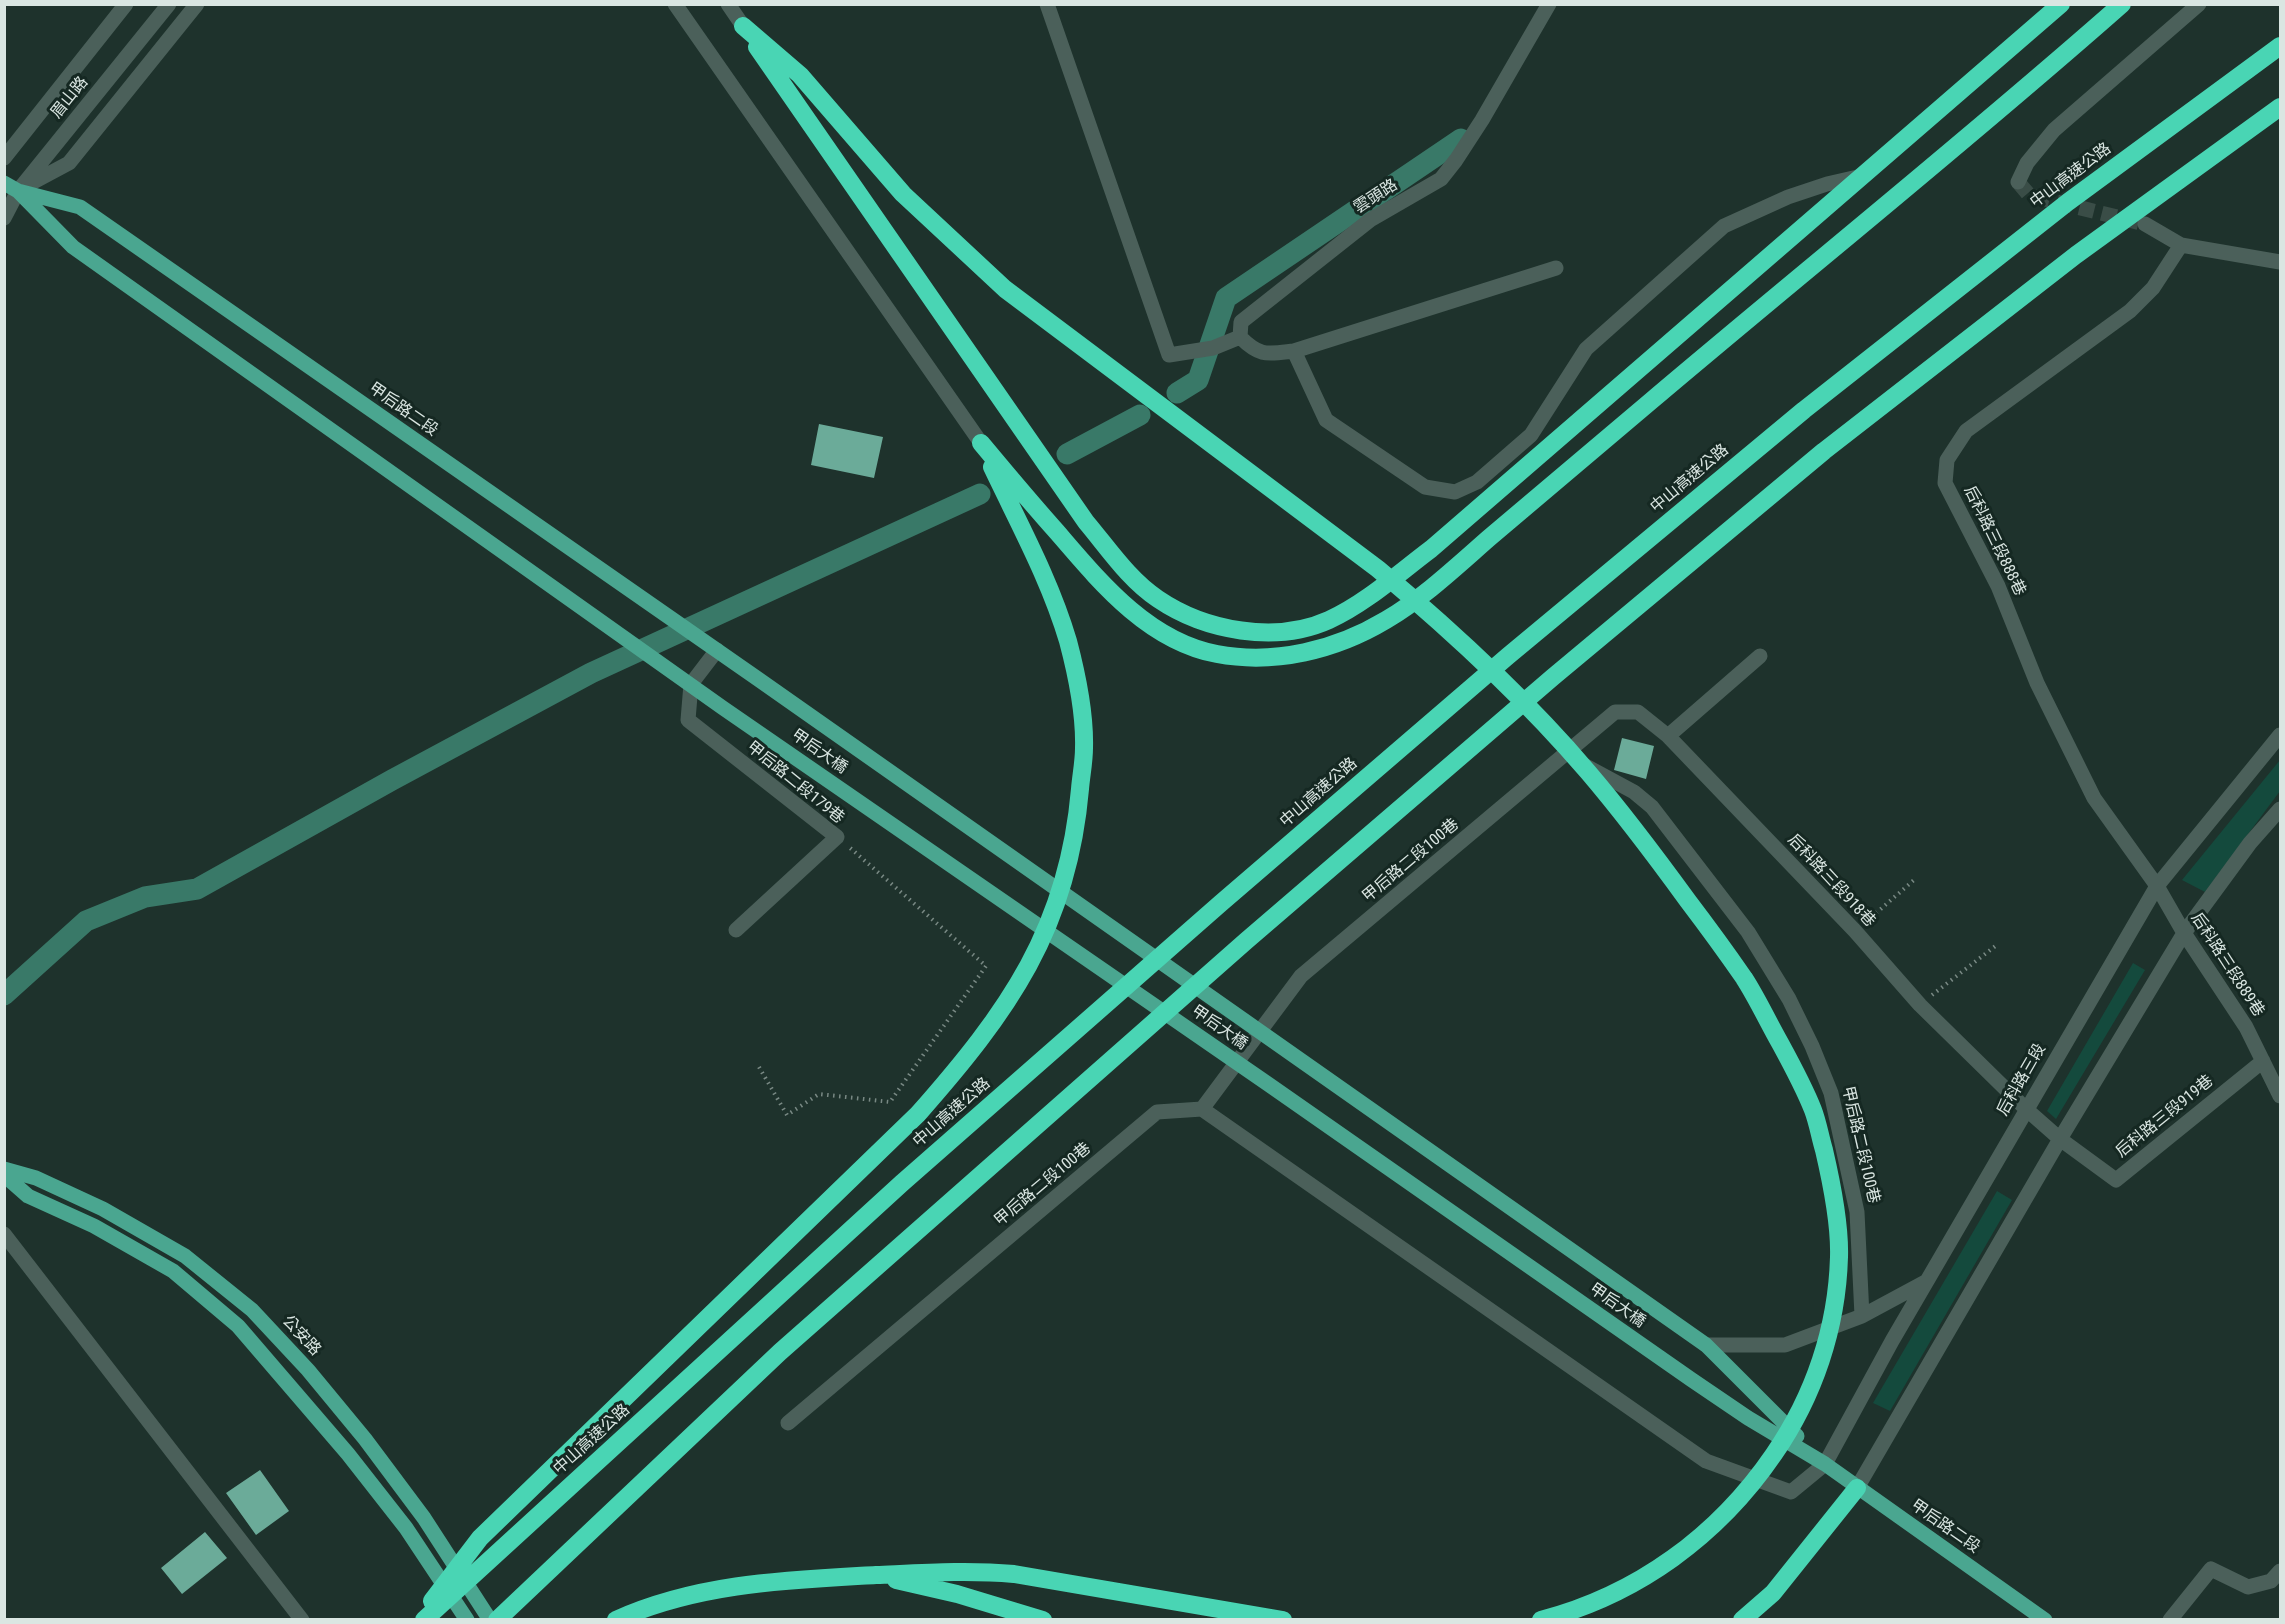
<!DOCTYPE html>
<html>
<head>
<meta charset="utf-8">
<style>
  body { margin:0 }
  #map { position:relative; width:2285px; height:1624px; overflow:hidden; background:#1e322c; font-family:"Roboto Condensed",sans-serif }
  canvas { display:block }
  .frame { position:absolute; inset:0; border:6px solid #dae6e2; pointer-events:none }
</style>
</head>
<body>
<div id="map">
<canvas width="2285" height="1624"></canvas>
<div class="frame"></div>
</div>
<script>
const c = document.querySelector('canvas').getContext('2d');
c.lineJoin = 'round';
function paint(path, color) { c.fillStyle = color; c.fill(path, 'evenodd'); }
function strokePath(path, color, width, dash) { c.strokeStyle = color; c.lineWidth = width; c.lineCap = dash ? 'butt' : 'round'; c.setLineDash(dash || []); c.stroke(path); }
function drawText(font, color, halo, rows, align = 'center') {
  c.font = font + ' "Roboto Condensed","Noto Sans TC",sans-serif'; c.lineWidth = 6; c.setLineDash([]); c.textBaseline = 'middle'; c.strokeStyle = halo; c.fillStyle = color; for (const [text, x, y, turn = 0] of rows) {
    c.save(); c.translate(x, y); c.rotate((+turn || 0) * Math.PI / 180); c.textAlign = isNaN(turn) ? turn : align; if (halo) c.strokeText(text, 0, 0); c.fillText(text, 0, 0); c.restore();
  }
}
paint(new Path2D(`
  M2280,760v31l-75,101 -23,-12z
  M2133,963l12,7 -89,149 -9,-8z
  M1997,1191l15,9 -122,211 -17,-8z`), '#144a3d');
strokePath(new Path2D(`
  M1177,393l21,-13 28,-82 235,-159
  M1067,454l73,-39
  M4,995l82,-74 59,-24 52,-8 195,-109 199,-107 389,-179`), '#397968', 21);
paint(new Path2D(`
  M819,424l64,13 -9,41 -63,-13z
  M1622,738l32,8 -8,33 -32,-9z
  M260,1470l29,41 -33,24 -30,-42z
  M205,1532l22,26 -45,36 -21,-26z`), '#6bab99');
strokePath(new Path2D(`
  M2018,182l11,13 116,29`), '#3a4d47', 15, [15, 8]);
strokePath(new Path2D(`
  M1867,921l47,-41
  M1932,995l66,-51
  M759,1067l28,48 32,-21 71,8 96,-136 -137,-119`), '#798984', 4, [1.5, 4.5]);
strokePath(new Path2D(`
  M675,4l306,439
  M728,4l15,22
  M1047,4l122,351 44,-7 27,-11
  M4,158l122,-154
  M2018,182l9,-19 27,-33 145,-126
  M26,186l43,-23 128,-159
  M4,218l14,-27 151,-187
  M2145,224l36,21 99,17
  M2181,245l-28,43 -23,23 -164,120 -19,29 -2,23 53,103 39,97 57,115 63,88 27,47 62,94 34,69
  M1240,337c20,20 27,17 54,14l32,69 99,67 30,5 22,-10 54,-47 55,-86 138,-123 64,-29 39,-13 35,-8
  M1240,337l1,-15 129,-102 71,-41 15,-19 26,-40 67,-116
  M1294,351l262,-83
  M717,650l-26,34 -3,36 149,117 -101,93
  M1668,736l92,-80
  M1584,765l50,27 18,15 96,125 41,67 23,47 19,47 26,119 5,104
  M1202,1109l504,352 85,31 34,-28 67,-123 265,-455 123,-151
  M4,1234l298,386
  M1706,1345h79l77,-29 65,-35
  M788,1423l369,-311 45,-3 99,-133 314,-264h23l30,24 187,195 65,74 106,104 34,30 56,41 147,-119
  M1857,1488l203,-349 124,-206 66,-90 30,-34
  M2170,1620l41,-51 37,18 23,-6 9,-10`), '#4b605a', 15);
strokePath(new Path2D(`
  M4,183l14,8 55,56 650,461 545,376 424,296 56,38 77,46 220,156
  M18,191l62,16 678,472 948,666 91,91
  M4,1169l32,9 67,31 82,47 67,54 56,60 57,69 59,79 66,102
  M4,1175l24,21 66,30 79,45 65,55 110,128 58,74 61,92`), '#4aa690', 15);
strokePath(new Path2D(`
  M743,26l57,49 103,119 102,95 373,280c74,62 147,129 210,203 35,41 68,85 100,129 19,25 38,51 56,77 13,20 24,44 36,65 12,22 24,44 33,67 5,13 7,27 11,40 7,30 16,76 15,107 -2,71 -25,139 -65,197 -56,82 -137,141 -233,166
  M757,47l329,475c22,26 43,58 72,77 47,32 118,45 171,21 37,-17 70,-47 102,-71l630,-545
  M981,443c25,30 50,60 76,89 43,50 91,109 160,122 58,11 119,-4 169,-34 36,-21 71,-54 103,-82 54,-45 108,-91 162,-137 157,-133 317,-261 471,-397
  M896,1580l61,14 86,26
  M432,1601l48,-63 438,-424c90,-102 150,-185 162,-325 1,-13 4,-27 4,-41 1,-35 -7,-73 -16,-107 -18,-61 -49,-117 -76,-174
  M424,1620l478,-437 319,-280 287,-247 296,-246 264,-208 212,-156
  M497,1620l283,-268 466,-411 307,-264 271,-226 252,-196 204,-148
  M616,1620c82,-37 171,-40 260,-45 47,-2 91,-5 138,-1l269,46
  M1742,1620l31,-27 84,-105`), '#49d5b4', 18);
drawText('16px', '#dae6e2', '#152822', [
  ["眉山路",70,98,-51],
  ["中山高速公路",2071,176,-37],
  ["雲頭路",1376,197,-33],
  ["甲后路二段",403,410,35],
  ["中山高速公路",1690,479,-40],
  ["后科路三段888巷",1994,541,64],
  ["甲后大橋",819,752,35],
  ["甲后路二段179巷",795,783,39],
  ["中山高速公路",1319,793,-41],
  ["甲后路二段100巷",1411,861,-40],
  ["后科路三段918巷",1831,881,47],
  ["后科路三段889巷",2227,965,57],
  ["甲后大橋",1219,1028,35],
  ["后科路三段",2022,1080,-60],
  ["中山高速公路",952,1113,-41],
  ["后科路三段919巷",2165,1117,-39],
  ["甲后路二段100巷",1860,1145,77],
  ["甲后路二段100巷",1043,1185,-40],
  ["甲后大橋",1617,1306,35],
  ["公安路",301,1336,47],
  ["中山高速公路",592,1440,-42],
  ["甲后路二段",1945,1527,35]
]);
</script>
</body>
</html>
